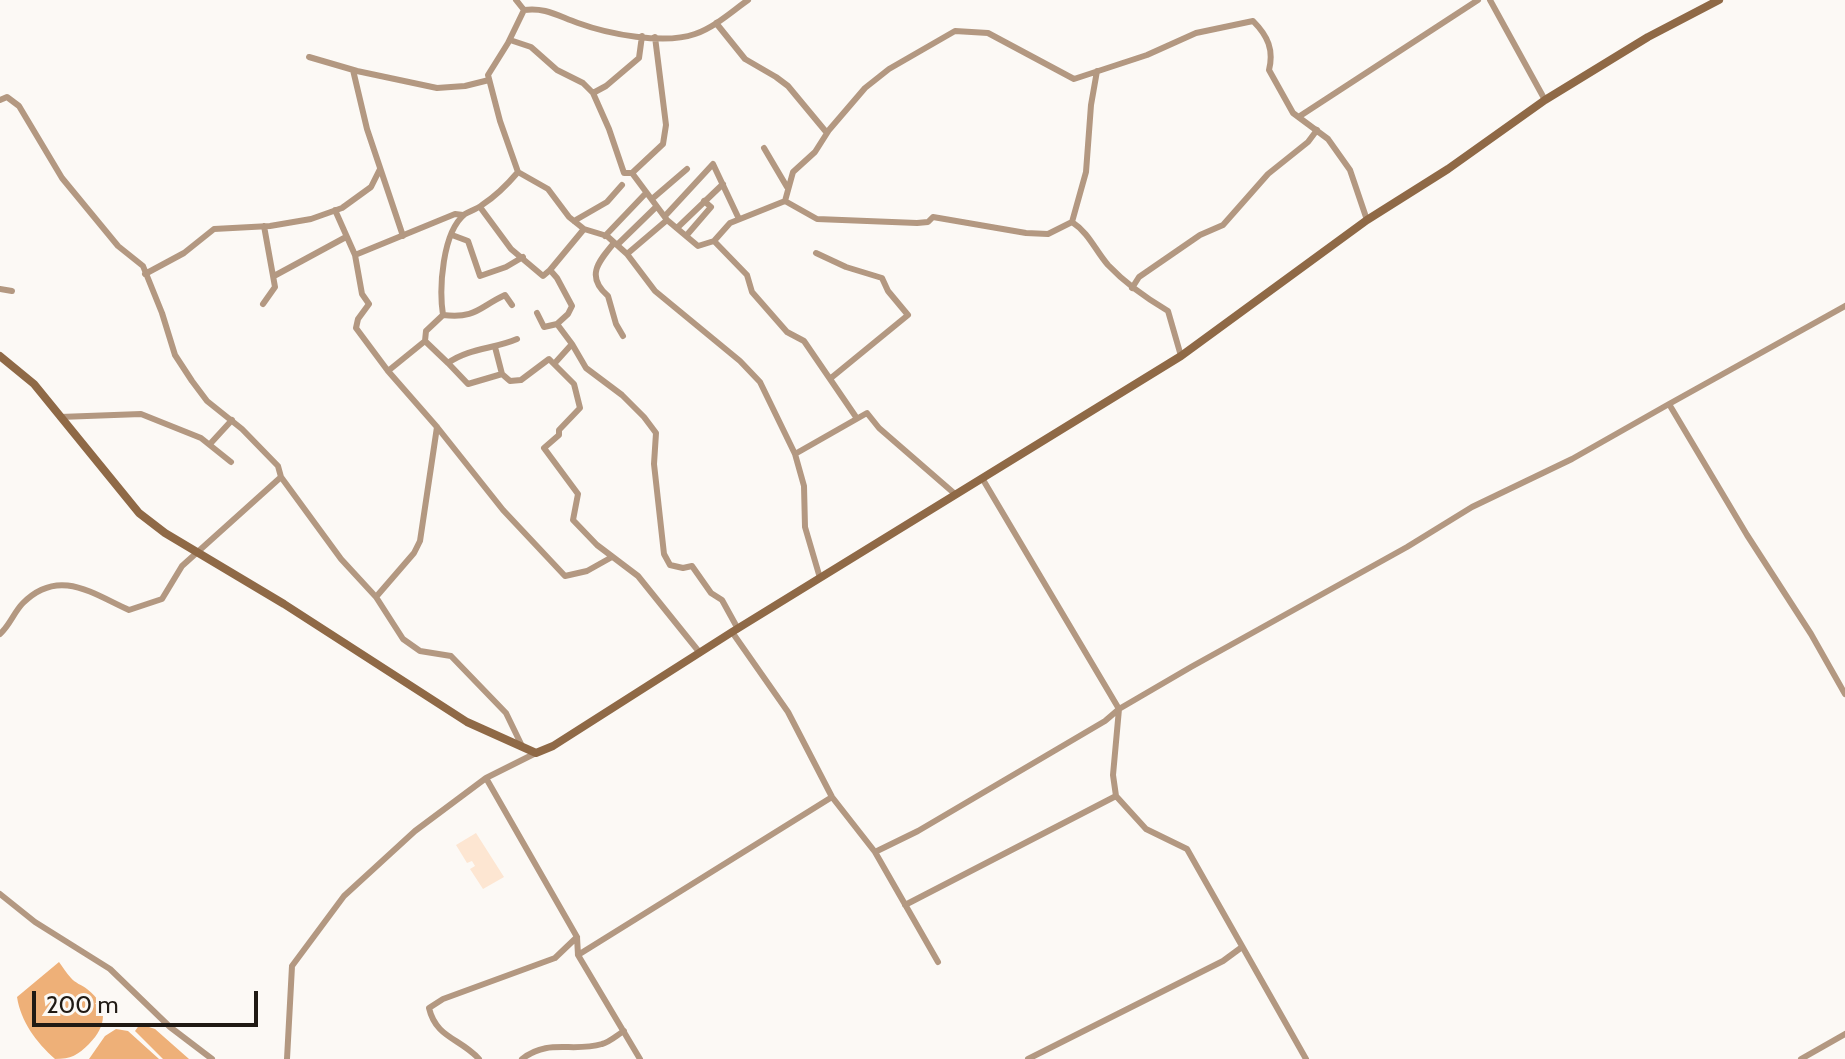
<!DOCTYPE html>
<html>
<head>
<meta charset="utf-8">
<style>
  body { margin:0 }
  #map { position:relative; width:1845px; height:1059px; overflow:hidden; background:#fcf9f5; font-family:Cabin,sans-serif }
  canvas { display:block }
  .scale { position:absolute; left:32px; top:991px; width:226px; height:36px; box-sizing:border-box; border:4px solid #201a14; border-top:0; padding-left:10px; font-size:24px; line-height:28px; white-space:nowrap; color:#201a14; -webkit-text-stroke:6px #fcf9f5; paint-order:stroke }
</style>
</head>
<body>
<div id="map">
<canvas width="1845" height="1059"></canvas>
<div class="scale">200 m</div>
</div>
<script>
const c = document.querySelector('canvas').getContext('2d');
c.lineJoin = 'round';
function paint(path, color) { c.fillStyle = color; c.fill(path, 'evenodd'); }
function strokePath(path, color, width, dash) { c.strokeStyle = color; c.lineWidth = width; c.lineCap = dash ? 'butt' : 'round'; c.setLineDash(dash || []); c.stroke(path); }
paint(new Path2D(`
  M476,833l28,44 -21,12 -13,-20 5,-3 -3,-5 -5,2 -11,-18z`), '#fde6d2');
paint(new Path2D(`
  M59,962c4,5 7,11 12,16 4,5 11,7 16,11 22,17 20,37 2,55 -11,11 -18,15 -34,15 -19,-17 -34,-37 -38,-62z
  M140,1024l15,5 34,30h-26l-28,-28z
  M116,1029l12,2 31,28h-70l16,-23z`), '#eeb078');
strokePath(new Path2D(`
  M516,0l8,10c21,-3 34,6 54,13 30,11 86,22 117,11 20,-7 36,-22 53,-34
  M1490,0l55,100
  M524,10l-16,33 -20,32 12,46 18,51 30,17 21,28 15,12 23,7 20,18 28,37 85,70 20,21 35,72
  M716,23l29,36 31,18 12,9 39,47
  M655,37l11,88 -3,19 -31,29 35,47 31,26 16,-5 33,34 5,17 35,40 17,9 52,76
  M510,40l21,7 26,23 26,13 10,10 16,36 15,44h8
  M309,57l48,14 80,17 28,-2 24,-6
  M353,70l14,59 36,107
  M593,93l13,-7 33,-28 3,-22
  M0,100l7,-3 12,9 43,72 56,68 25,20 19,47 13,42 17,26 15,20 35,28 36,37 3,11 60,82 35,38 27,42 17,12 31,5 55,57 16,33
  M1300,116l178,-116
  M764,148l23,39
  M652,199l35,-30
  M785,201l32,18 100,4 11,-1 5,-5 93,16 22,1 24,-12 14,-50 5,-67 6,-34
  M480,207l31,42 32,27 7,-6
  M335,210l20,45 7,39 7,10 -11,15 -2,9 32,43 49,56 66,83 62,66 22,-5 25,-14
  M665,216l48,-52 26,55
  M574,221l33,-19 15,-17
  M1072,222c17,11 23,28 36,43 18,19 38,33 60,46l13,45
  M677,228l46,-44
  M584,229l-34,41 7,8 15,28 -4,8 -11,10 15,20 -18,20 20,20 6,24 -21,22v5l-15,13 34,46 -5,26 24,25 41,31 62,77
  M452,235l16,6 12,35 26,-9 17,-10
  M605,236l41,-43
  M686,236l25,-29 -7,-6
  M714,241l16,-18 55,-22 8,-29 22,-20 14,-22 36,-42 24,-19 66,-38 33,2 86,46 73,-24 49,-22 57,-12c15,15 21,29 16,49l24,43 35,26 22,31 17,50
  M614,243c-17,20 -28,34 -6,53l8,28 7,12
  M617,245l39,-38
  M816,253l30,14 36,11 6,13 20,24 -77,63
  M627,254l40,-34
  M355,255l100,-41 8,1
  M145,274l39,-21 30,-24 56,-3 41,-7 31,-11 29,-21 9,-18
  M274,276l72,-39
  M1132,288l7,-11 61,-42 23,-10 45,-51 40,-32 9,-12
  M0,289l12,2
  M263,304l12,-17 -11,-61
  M1845,306l-176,98 78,131 64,99 34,60
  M537,313l7,14 13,-3
  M443,315c-4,-26 -1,-83 22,-101 5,-3 12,-5 17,-9 14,-9 25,-20 36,-33
  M425,341l1,-10 17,-16c33,4 36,-8 62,-20l7,10
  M572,344l14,24 36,27 22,22 12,16 -2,31 10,90 6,11 13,3 9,-2 19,27 11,7 16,29
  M448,363l20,21 34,-10 -7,-27
  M388,371l37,-30 23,22c21,-15 46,-14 69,-24
  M502,374l8,7 11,-1 28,-21 5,5
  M60,417l81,-3 60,24 30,24
  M210,444l22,-24
  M982,478l137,231 -6,66 3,21 30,33 41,20 119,210
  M820,578l-15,-51 -1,-41 -9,-32 72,-41 12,15 76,66
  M376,597l38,-44 6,-12 17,-114
  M732,632l56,80 44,85 43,55 63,110
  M0,634c10,-9 14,-22 23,-31 36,-36 70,-9 106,7l33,-11 20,-33 99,-89
  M486,778l91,159 1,18 62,104
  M875,852l43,-21 187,-110 14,-12 72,-42 216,-120 65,-40 100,-48 97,-55
  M0,894l35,28 75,47 60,58 42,32
  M905,905l211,-109
  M578,955l254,-158
  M287,1059l5,-93 52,-70 71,-65 71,-53 50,-25
  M479,1059c-19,-21 -43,-21 -50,-51l14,-9 112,-41 22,-21
  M522,1059c27,-21 50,-6 80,-15 8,-2 15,-9 22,-13
  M1028,1059l195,-98 19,-14
  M1801,1059l44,-25`), '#b39881', 6);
strokePath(new Path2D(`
  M0,356l34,28 105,129 26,20 119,71 183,118 69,31 17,-7 179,-114 449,-276 186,-136 81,-51 97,-69 103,-63 71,-37`), '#8f6946', 8);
</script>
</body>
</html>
